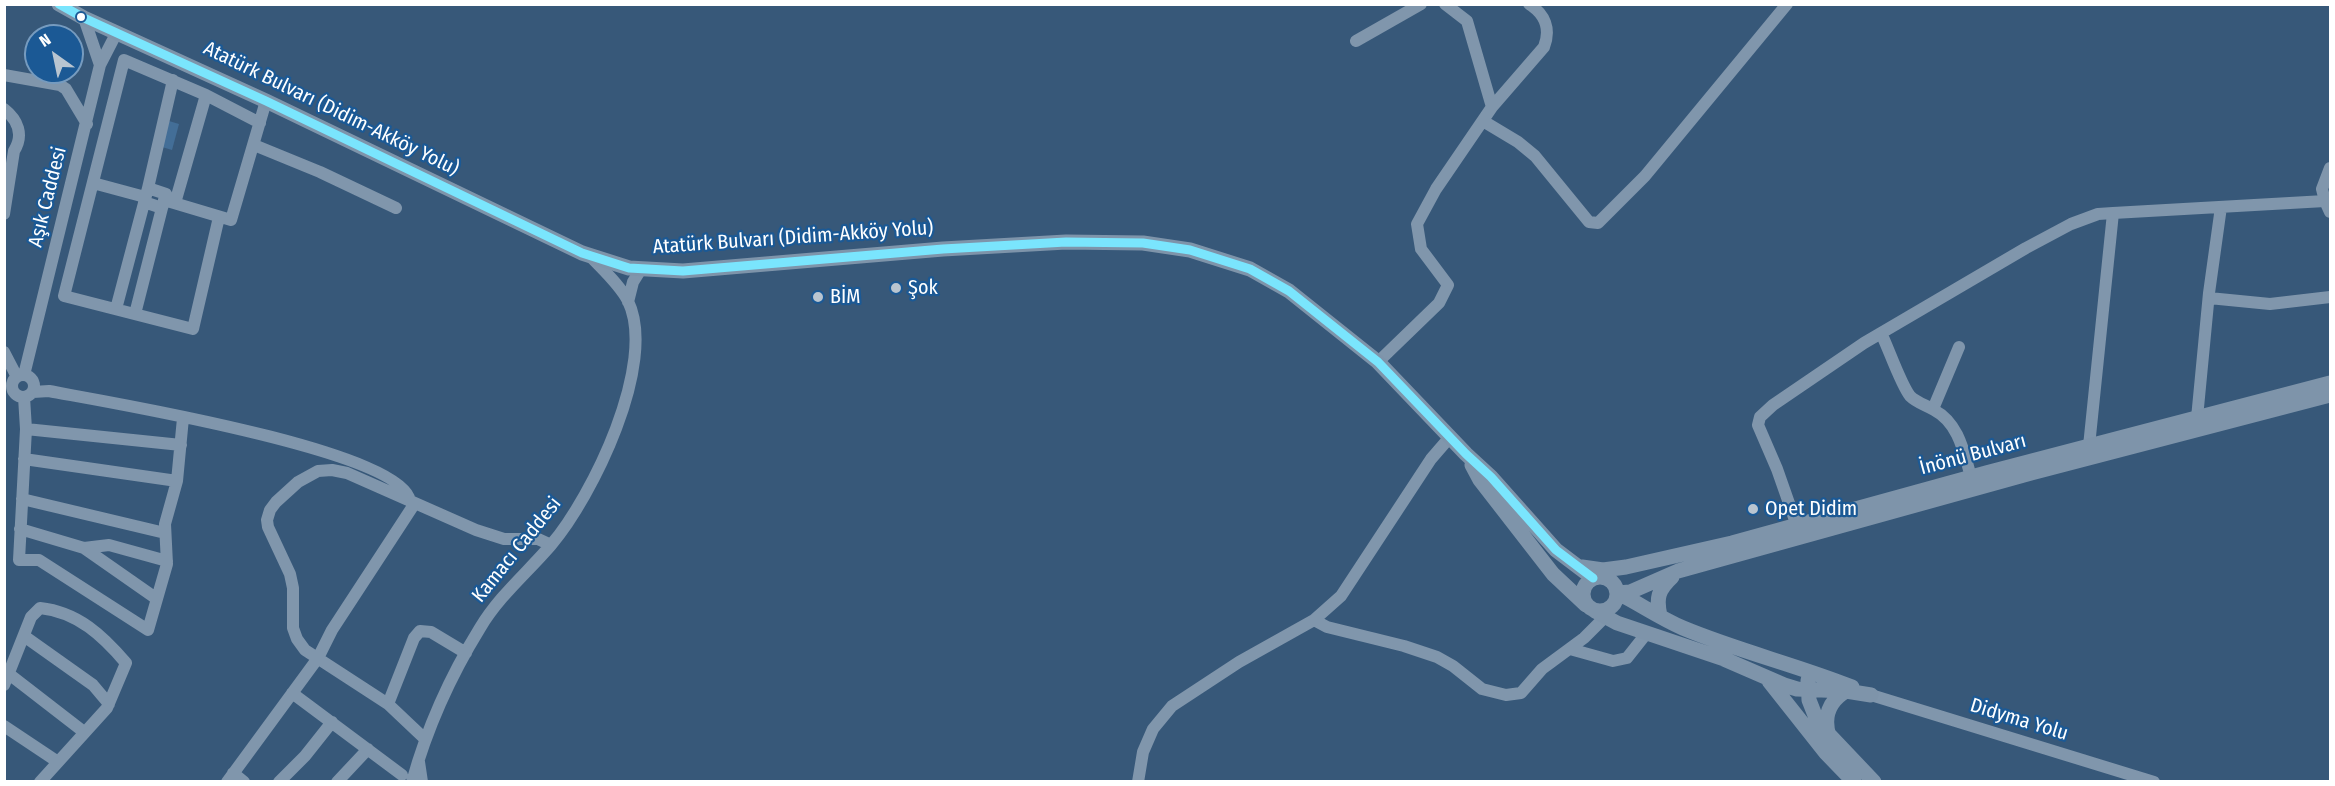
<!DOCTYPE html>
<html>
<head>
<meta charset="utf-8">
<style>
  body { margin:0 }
  #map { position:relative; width:2335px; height:786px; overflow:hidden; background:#375879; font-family:"Fira Sans Condensed",sans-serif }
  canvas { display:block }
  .frame { position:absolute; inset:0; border:6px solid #fff; pointer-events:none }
  .north { position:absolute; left:24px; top:24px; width:60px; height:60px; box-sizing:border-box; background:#1b5995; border:2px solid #769bbf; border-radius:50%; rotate:327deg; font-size:16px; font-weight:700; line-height:24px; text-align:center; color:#fff }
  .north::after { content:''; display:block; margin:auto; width:21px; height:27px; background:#b9c5d0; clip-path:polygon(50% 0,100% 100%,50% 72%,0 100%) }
</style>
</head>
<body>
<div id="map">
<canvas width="2335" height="786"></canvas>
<div class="frame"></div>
<div class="north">N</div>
</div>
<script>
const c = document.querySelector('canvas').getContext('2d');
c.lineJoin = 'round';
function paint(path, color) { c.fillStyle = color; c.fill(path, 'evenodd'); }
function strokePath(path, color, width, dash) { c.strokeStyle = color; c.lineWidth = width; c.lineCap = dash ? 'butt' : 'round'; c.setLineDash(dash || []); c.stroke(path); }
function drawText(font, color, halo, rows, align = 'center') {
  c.font = font + ' "Fira Sans Condensed",sans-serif'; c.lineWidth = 4.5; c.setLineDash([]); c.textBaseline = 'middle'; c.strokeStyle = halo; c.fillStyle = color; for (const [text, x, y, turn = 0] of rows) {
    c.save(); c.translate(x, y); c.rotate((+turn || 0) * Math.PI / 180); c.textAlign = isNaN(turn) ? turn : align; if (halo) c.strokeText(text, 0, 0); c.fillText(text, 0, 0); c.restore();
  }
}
paint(new Path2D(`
  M169,121l10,3 -7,26 -10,-3z`), '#436e97');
strokePath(new Path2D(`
  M84,18l16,47
  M1356,41l65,-37
  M4,75l56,10 6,4 21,35
  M1492,107l52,-60c7,-18 1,-33 -15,-43
  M4,109c14,11 20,26 10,42l-10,63
  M1483,121l35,21 17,14 54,66 9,1 47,-47 142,-172
  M254,145l66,27 76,36
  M2330,168l-8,21 3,12h5
  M93,183l52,14
  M148,188l25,-108
  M164,200l67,20 35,-119
  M175,203l31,-108
  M219,217l-26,112 -129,-33 60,-236 82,35 54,28
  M2209,298l61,6 60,-7
  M628,302l5,-20 8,-13
  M116,309l32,-121 18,6 -4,14 -18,-6
  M135,314l27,-106
  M1881,333c7,14 20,52 29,63 7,7 16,9 24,14 25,13 30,43 37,67
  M4,352l13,25
  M1378,362l61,-59 9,-18 -27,-36 -4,-25 19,-35 56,-82 -25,-86 -22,-17
  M12 386a11 11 0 1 1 22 0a11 11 0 1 1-22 0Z
  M24,375l76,-310 17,-33
  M33,392l16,-1c52,10 353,59 361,110
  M24,397l2,32 -7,131h20l109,70 19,-66 -2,-40 12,-43 6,-63
  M1933,409l26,-62
  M2197,418l12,-125 12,-86
  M26,429l155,16
  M2089,446l24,-233 212,-12 5,11
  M24,459l153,22
  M22,499l143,34
  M1797,526l-20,-57 -19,-44 2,-8 13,-12 91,-62 162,-95 45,-24 27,-10 15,-1
  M20,529l64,19 73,51
  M84,548l25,-3 58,16
  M1314,620l13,7 77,19 33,11 16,9 29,23 24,6 15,-2 21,-24 42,-31 21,-21
  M24,636l69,49 16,19
  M1570,649l43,12 14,-3 19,-24
  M9,674l75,58
  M4,685l27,-68 9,-9c38,4 63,28 86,55l-19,45 -67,74
  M292,693l110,82
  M1871,695l283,87
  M388,704l26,-66 6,-7 11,1 35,21
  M4,726l54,36
  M425,739l-37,-35 -83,-54 -8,-11 -4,-11v-40l-3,-14 -22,-47 -1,-7 3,-10 6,-8 22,-20 20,-11 14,-1 15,3 129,57 28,9h34l13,6
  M419,762l3,20
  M233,773l11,9
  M227,782l91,-124 14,-28 83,-127
  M279,782l26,-26 27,-34
  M337,782l31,-33
  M412,782c15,-54 39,-107 68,-154 19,-32 47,-55 71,-83 41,-48 107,-182 77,-244 -8,-16 -25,-31 -38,-45
  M1138,782l5,-30 10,-23 19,-23 67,-44 75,-42 27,-24 90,-137 19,-22`), '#8096ac', 12);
strokePath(new Path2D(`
  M59,4l25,14 182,83 316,152 47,15 54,3 260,-22 123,-7 77,1 47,7 60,19 39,22 89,71 88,92 25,23 65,73 37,28
  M1472,465l8,15 73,94 33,31
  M1582,567l21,3 23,-3 106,-24 254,-70 344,-90
  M1583 594a17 17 0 1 1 34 0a17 17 0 1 1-34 0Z
  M1618,593l12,-1 48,-21 353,-98 299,-78
  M1618,593c22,11 42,25 65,35 55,23 114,37 169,59
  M1595,611l22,12 107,36 60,26 13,4 49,2 25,4
  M1660,616c-4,-18 -2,-26 12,-39
  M1808,680l1,20 9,23 56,59
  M1769,681l57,72 28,29
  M1829,736c-6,-19 0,-35 17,-45`), '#7e94aa', 15);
strokePath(new Path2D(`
  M59,4l25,14 182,83 316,152 47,15 54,3 260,-22 123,-7 77,1 47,7 60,19 39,22 89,71 88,92 25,23 65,73 37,28`), '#7ae5fd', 9);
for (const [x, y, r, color] of [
  [81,17,5,"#fff"],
  [896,288,6,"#b9c5d0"],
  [818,297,6,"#b9c5d0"],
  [1753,509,6,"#b9c5d0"]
]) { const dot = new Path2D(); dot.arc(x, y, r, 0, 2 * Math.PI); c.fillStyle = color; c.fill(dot); strokePath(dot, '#1b5995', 2); }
drawText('20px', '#fff', '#1b5995', [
  ["Atatürk Bulvarı (Didim-Akköy Yolu)",331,109,26],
  ["Aşık Caddesi",48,197,-76],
  ["Atatürk Bulvarı (Didim-Akköy Yolu)",793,238,-4],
  ["İnönü Bulvarı",1973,455,-15],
  ["Kamacı Caddesi",517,550,-51],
  ["Didyma Yolu",2019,720,17]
]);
drawText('20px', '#fff', '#1b5995', [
  ["Şok",908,288],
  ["BİM",830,297],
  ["Opet Didim",1765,509]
], 'left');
</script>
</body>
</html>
